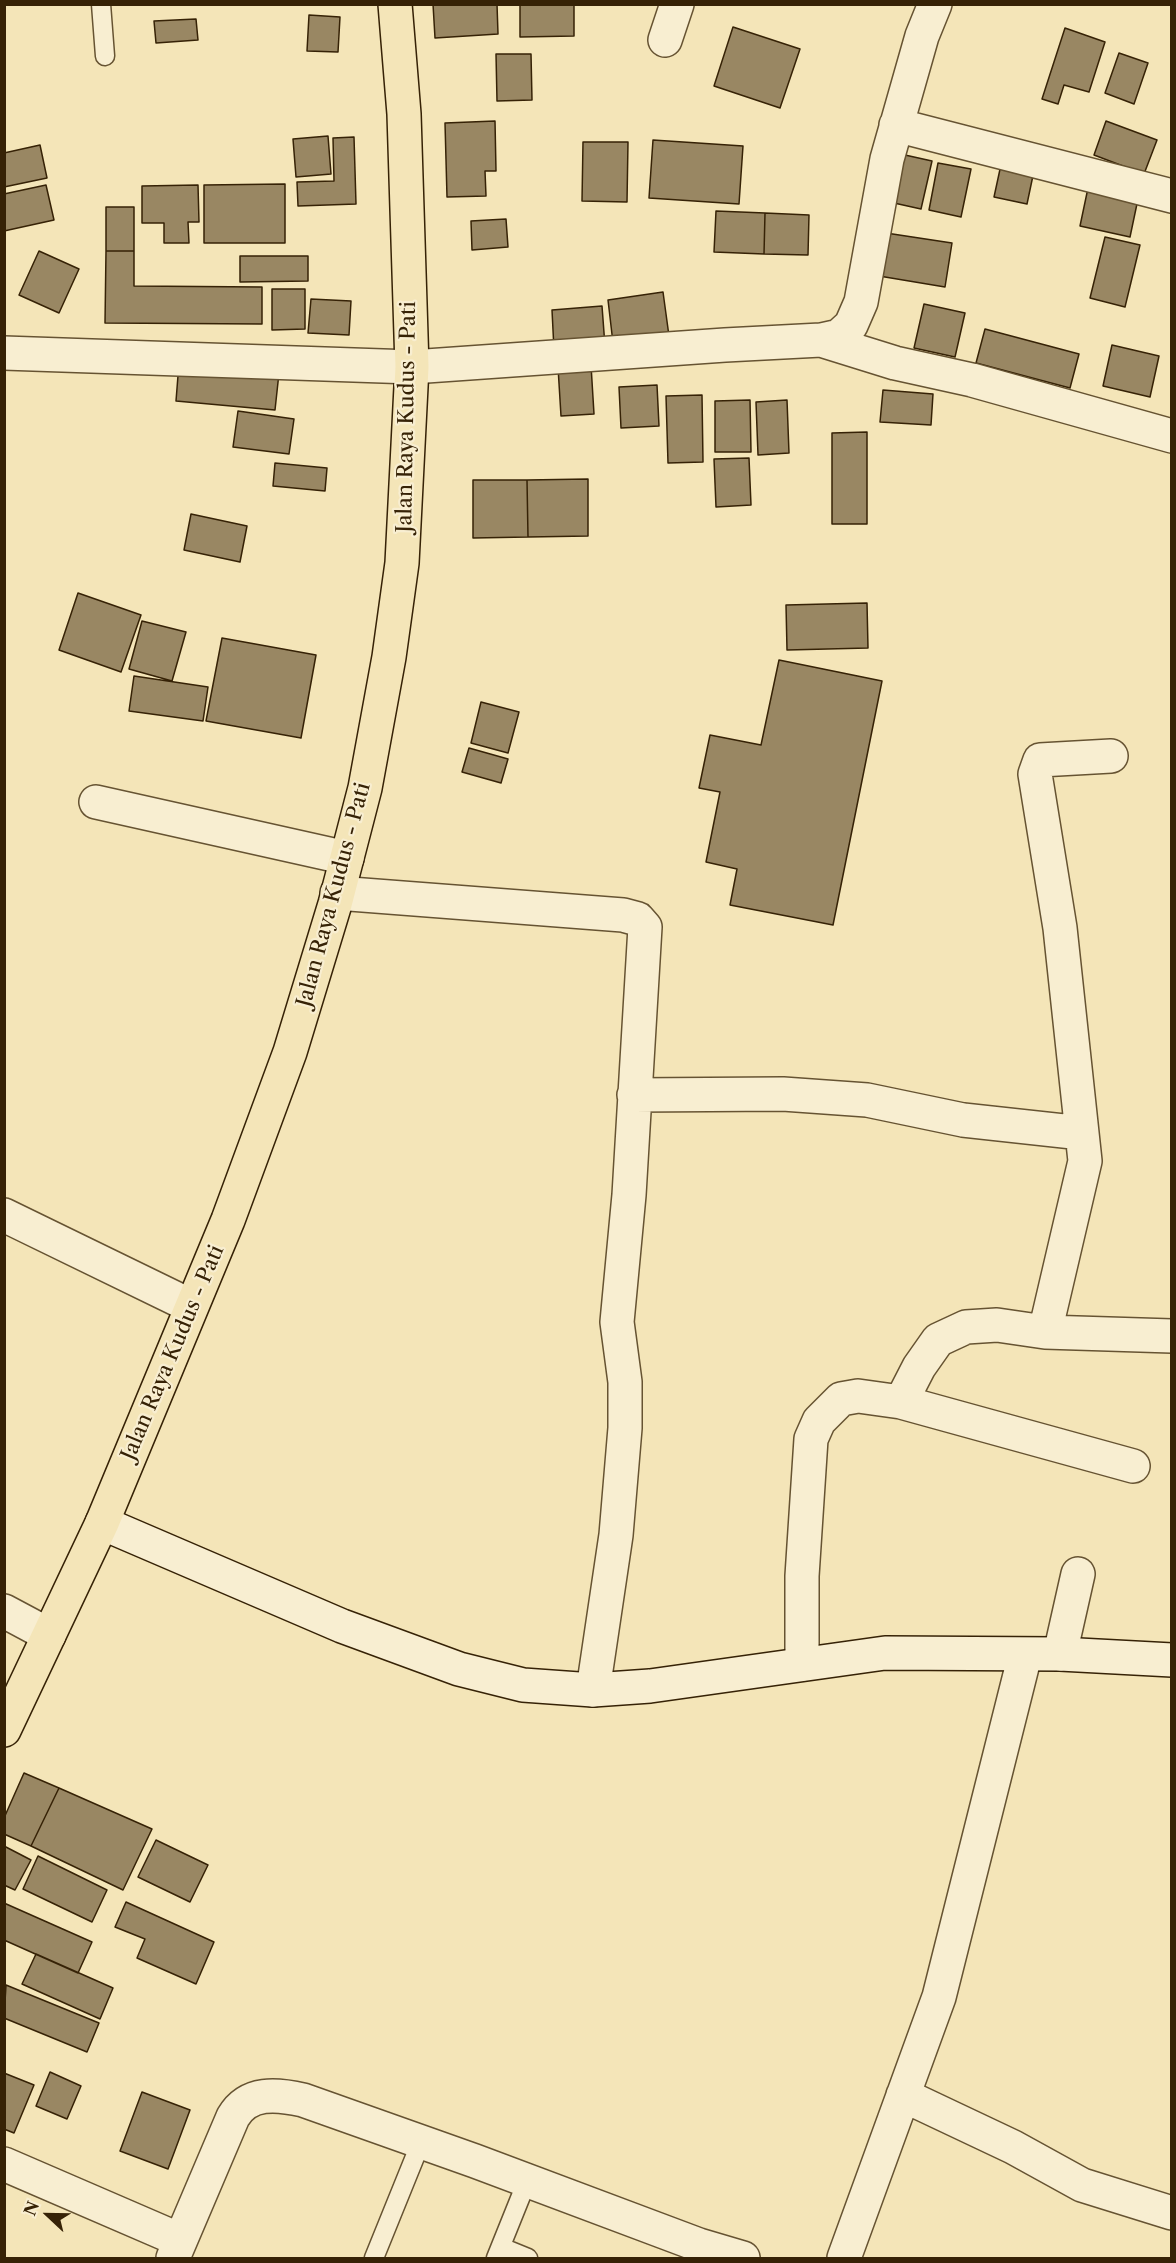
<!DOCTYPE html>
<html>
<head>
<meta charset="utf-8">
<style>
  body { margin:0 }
  #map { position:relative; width:1176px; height:2263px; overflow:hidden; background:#f4e5b8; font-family:"Libre Caslon Text",serif }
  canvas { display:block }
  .frame { position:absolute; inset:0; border:6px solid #362206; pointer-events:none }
  .north { position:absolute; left:18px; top:2185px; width:60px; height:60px; -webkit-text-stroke:4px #f8eed1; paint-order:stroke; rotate:292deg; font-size:16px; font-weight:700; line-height:24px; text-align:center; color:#362206 }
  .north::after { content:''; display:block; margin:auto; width:21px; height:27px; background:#362206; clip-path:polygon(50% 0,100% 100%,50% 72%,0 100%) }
</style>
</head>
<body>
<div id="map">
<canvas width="1176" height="2263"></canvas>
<div class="frame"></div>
<div class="north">N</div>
</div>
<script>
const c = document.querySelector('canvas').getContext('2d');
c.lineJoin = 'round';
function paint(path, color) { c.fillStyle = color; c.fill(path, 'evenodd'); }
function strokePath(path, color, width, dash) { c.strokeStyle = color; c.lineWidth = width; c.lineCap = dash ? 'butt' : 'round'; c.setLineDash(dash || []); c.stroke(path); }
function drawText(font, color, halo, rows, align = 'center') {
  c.font = font + ' "Libre Caslon Text",serif'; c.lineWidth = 4.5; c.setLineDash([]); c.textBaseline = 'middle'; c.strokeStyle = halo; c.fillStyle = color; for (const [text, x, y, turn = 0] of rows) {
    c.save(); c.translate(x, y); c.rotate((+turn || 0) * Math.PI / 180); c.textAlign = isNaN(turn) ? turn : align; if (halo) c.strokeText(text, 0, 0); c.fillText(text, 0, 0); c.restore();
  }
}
const building = new Path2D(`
  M433,4h64l1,30 -63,4z
  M520,4h54v32l-54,1z
  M309,15l31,2 -2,35 -31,-1z
  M196,19l2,21 -42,3 -2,-22z
  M733,27l67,22 -20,59 -66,-22z
  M1065,28l40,14 -16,50 -25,-7 -6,19 -16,-5z
  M1119,53l29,10 -14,41 -29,-11z
  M496,54h35l1,46 -35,1z
  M495,121l1,50h-11l1,25 -39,1 -2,-74z
  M1106,121l51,19 -13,34 -50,-19z
  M328,136l3,38 -35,3 -3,-38z
  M354,137l2,67 -58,2 -1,-24 37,-1 -1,-43z
  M653,140l90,6 -4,58 -90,-6z
  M583,142h45l-1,60 -45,-1z
  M40,145l7,33 -43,9v-34z
  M905,155l27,6 -11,48 -27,-6z
  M1002,160l33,6 -8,38 -33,-7z
  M938,163l33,6 -10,48 -32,-7z
  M285,184v59h-81v-58z
  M46,185l8,35 -50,11v-37z
  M198,185l1,37h-11l1,21h-25v-20h-22v-37z
  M1088,188l50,11 -8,38 -50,-11z
  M106,207h28v44h-28z
  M716,211l49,2 -1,41 -50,-2z
  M765,213l44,2 -1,40 -44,-1z
  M506,219l2,28 -36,3 -1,-29z
  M886,233l66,10 -7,44 -66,-11z
  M1105,237l35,8 -15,62 -35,-9z
  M39,251l40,18 -20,44 -40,-18z
  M106,251h28v35l128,1v37l-157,-1z
  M240,256h68v25l-68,1z
  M272,289h33v40l-33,1z
  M663,292l6,44 -56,7 -5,-43z
  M311,299l40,2 -2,34 -41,-2z
  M924,304l41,9 -10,44 -41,-9z
  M602,306l3,40 -51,4 -2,-40z
  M985,329l94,25 -9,34 -94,-25z
  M1112,345l47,11 -9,41 -47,-11z
  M179,363l100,10 -4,37 -99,-9z
  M591,365l3,49 -33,2 -3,-49z
  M657,385l2,41 -38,2 -2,-41z
  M883,390l50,4 -2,31 -51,-3z
  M702,395l1,67 -35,1 -2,-67z
  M750,400l1,52h-36v-51z
  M787,400l2,53 -31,2 -2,-53z
  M238,411l56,8 -5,35 -56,-7z
  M867,432v92h-35v-91z
  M749,458l2,47 -35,2 -2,-48z
  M275,463l52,5 -2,23 -52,-5z
  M588,479v57l-60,1 -1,-57z
  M473,480h54l1,57 -55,1z
  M191,514l56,12 -7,36 -56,-12z
  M78,593l63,22 -20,57 -62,-22z
  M867,603l1,45 -81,2 -1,-45z
  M142,621l44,11 -14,49 -43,-12z
  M222,638l94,17 -15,83 -95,-17z
  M779,660l103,21 -49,244 -103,-20 7,-36 -31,-7 14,-70 -21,-4 11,-53 51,10z
  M134,676l74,11 -5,34 -74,-10z
  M481,702l38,10 -11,41 -37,-10z
  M469,748l39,11 -7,24 -39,-11z
  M24,1773l35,15 -28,58 -27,-12v-16z
  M59,1788l93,41 -29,61 -92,-44z
  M156,1840l52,25 -18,37 -52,-25z
  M4,1846l27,14 -16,30 -11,-5z
  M38,1856l69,34 -15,32 -69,-33z
  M126,1902l88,40 -18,42 -59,-26 8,-19 -30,-12z
  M4,1903l88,39 -14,31 -74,-33z
  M36,1954l77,34 -13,31 -78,-35z
  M6,1985l93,38 -12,29 -83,-34z
  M50,2072l31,14 -14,33 -31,-13z
  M4,2073l30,12 -20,48 -10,-4z
  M142,2092l48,18 -22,59 -48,-18z`);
paint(building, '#998763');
strokePath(building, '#362206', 1.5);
const service = new Path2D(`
  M101,4l4,52
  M501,2247l27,11
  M374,2258l47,-116
  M496,2258l31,-77`);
const minor = new Path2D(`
  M665,40l12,-36
  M896,125l276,71
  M821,340l74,23 77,17 200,56
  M4,353l408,14 313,-22 96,-5 18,-4 12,-11 10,-23 26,-143 35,-123 13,-32
  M96,802l251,56
  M337,893l286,22 15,4 7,8 -16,268 -12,127 8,60v46l-9,107 -23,155
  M634,1095l149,-1 84,6 96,20 119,13
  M4,1215l187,91
  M1045,1332l40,-171 -25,-233 -25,-154 5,-14 71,-4
  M901,1402l18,-35 19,-27 28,-13 31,-2 48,7 127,4
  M4,1611l45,24
  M1060,1654l18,-80
  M802,1664v-88l9,-137 8,-18 22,-22 17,-3 43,6 232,64
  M903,2095l110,52 69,38 90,28
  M4,2164l176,76
  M173,2258l60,-141c15,-26 44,-23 70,-17l172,61 224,84 44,13
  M844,2258l95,-261 86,-342`);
const secondary = new Path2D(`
  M102,1523l240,103 117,43 64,16 70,5 57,-4 235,-33 175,1 112,6`);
const trunk = new Path2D(`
  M4,1730l98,-207 126,-303 62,-168 45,-148 30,-116 24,-131 13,-94 10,-196 -8,-253 -9,-110`);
strokePath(service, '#665332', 21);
strokePath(minor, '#665332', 36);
strokePath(secondary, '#362206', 36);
strokePath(trunk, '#362206', 36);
strokePath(service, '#f8eed1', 18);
strokePath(minor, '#f8eed1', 33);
strokePath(secondary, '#f8eed1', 33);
strokePath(trunk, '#f4e5b8', 33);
drawText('21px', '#362206', '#f8eed1', [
  ["Jalan Raya Kudus - Pati",407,417,-89],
  ["Jalan Raya Kudus - Pati",334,895,-75],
  ["Jalan Raya Kudus - Pati",173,1353,-67]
]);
</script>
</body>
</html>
